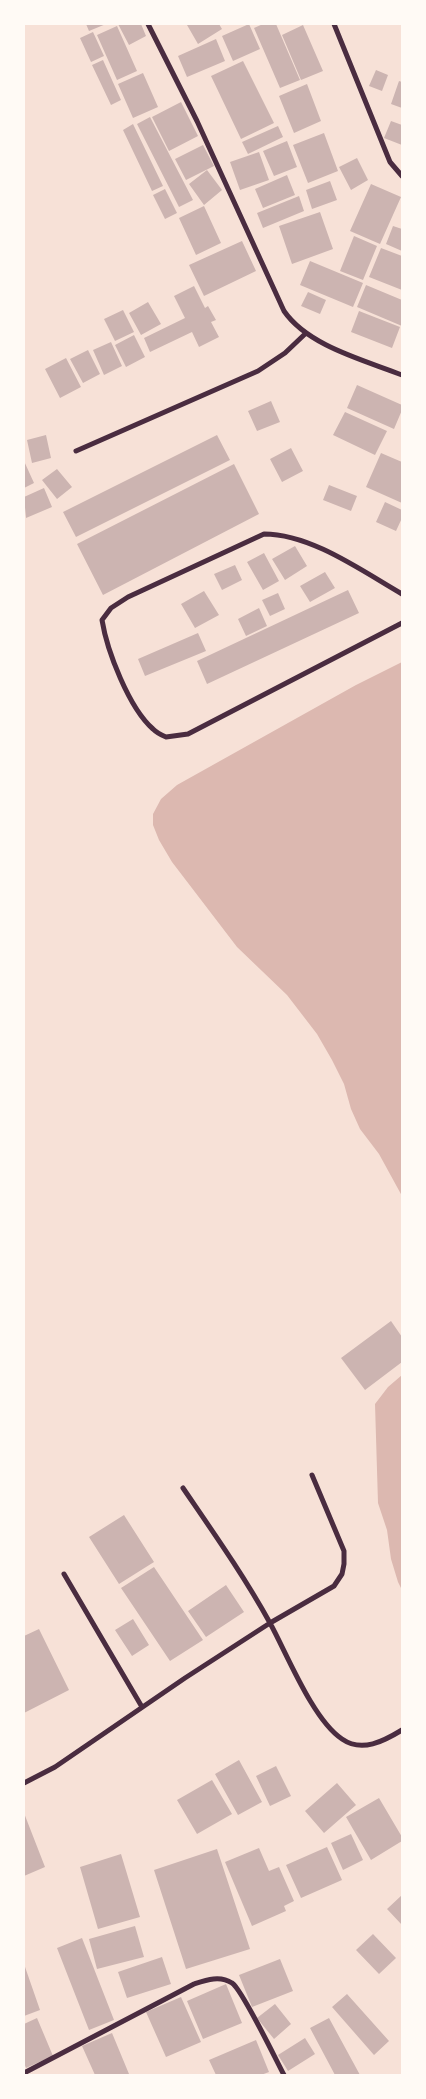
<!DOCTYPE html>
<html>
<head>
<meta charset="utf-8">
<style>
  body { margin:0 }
  #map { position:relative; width:426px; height:2099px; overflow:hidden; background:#f7e1d7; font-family:"Exo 2",sans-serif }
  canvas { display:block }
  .frame { position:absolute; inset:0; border:25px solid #fffaf5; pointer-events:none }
</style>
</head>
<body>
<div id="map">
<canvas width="426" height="2099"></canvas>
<div class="frame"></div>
</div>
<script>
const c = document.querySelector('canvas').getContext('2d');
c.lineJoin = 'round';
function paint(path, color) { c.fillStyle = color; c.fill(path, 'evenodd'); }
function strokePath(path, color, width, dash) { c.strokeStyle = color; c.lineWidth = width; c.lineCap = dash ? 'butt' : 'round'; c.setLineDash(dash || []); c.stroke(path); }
paint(new Path2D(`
  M402,662v534l-23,-42 -19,-25 -9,-20 -7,-25 -12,-24 -15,-26 -30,-39 -50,-48 -65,-85 -13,-22 -6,-15v-11l8,-15 16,-14 179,-100z
  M402,1375v215l-4,-8 -7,-23 -4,-29 -9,-27 -3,-99 13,-17z`), '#dcb8b0');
paint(new Path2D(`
  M86,24h20l-17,7z
  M118,24h23l5,12 -17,9z
  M189,24h30l3,5 -24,15 -11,-19z
  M249,24l11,25 -27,12 -11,-25z
  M263,24h13l24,56 -20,8 -26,-60z
  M303,25l20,46 -22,9 -19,-45z
  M117,26l20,45 -20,9 -20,-45z
  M93,32l11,24 -13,6 -11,-24z
  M216,39l9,22 -38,16 -9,-21z
  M103,60l18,40 -10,5 -19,-40z
  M243,61l31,62 -33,16 -30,-63z
  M376,70l12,5 -6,16 -13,-5z
  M143,73l15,34 -25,11 -15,-34z
  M399,81l3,1v26l-11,-4z
  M307,84l14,37 -27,12 -15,-37z
  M181,102l17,34 -29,15 -17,-34z
  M150,117l43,83 -14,7 -42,-83z
  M391,121l11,4v20l-18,-7z
  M133,124l30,62 -11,5 -29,-61z
  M278,126l5,11 -35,17 -6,-12z
  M324,133l14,38 -30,12 -15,-38z
  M287,141l10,26 -23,9 -11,-25z
  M203,145l11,21 -28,14 -11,-21z
  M259,152l10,28 -29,10 -10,-28z
  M357,158l11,22 -17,10 -12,-23z
  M207,170l15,20 -18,15 -15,-21z
  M287,175l8,20 -32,13 -8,-19z
  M330,181l7,19 -25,9 -6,-19z
  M371,184l30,13 -21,47 -30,-13z
  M165,189l12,24 -12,6 -12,-24z
  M299,196l5,15 -41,17 -6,-15z
  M204,206l17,37 -25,12 -17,-37z
  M320,212l13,37 -41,15 -13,-38z
  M393,226l9,3v22l-16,-7z
  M354,236l23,10 -14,34 -23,-9z
  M242,241l14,30 -52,25 -15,-31z
  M381,248l21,8v34l-33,-13z
  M310,261l53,22 -10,24 -53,-22z
  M366,285l36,15v26l-45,-19z
  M194,286l11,22 3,-2 8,14 -5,2 8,15 -20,10 -7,-15 -42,20 -6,-14 41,-20 -11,-22z
  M308,292l18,8 -6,14 -19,-8z
  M148,302l13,22 -20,11 -12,-22z
  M123,310l11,22 -19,9 -11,-22z
  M359,311l41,16 -8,21 -41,-16z
  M134,335l11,22 -19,10 -11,-22z
  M111,342l11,24 -18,9 -11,-25z
  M88,350l12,24 -17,9 -13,-24z
  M66,358l15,29 -21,11 -15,-29z
  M357,385l45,20v5l-8,19 -47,-21z
  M271,401l9,21 -23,9 -9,-20z
  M345,412l42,19 -12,24 -42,-20z
  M46,435l5,23 -19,5 -5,-23z
  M217,435l13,25 -154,77 -13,-25z
  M291,448l12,23 -21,11 -12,-23z
  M381,453l21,9v41l-36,-16z
  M24,461l10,22 -10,5z
  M234,464l25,50 -156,81 -26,-51z
  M57,469l15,18 -15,12 -15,-19z
  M329,485l28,11 -6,15 -28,-11z
  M44,488l8,19 -26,11 -2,-21z
  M385,502l17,8v8l-6,13 -20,-9z
  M295,546l12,20 -22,14 -13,-21z
  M264,553l15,28 -16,9 -16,-28z
  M235,565l7,15 -20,10 -8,-16z
  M325,572l10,16 -25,14 -10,-16z
  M348,590l11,23 -152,71 -10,-23z
  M204,591l15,24 -24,13 -14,-24z
  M278,593l7,16 -15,7 -8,-16z
  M259,608l8,18 -21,10 -8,-17z
  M198,633l8,18 -61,25 -7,-17z
  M391,1321l11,16v25l-37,28 -24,-32z
  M124,1515l30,47 -35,22 -30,-47z
  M154,1567l49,73 -33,21 -49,-73z
  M226,1585l18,27 -38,25 -18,-26z
  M133,1619l16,26 -17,11 -17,-26z
  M39,1629l30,61 -45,23v-77z
  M239,1760l23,42 -24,13 -23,-41z
  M276,1766l15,30 -21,10 -14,-30z
  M212,1780l20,34 -35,20 -20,-34z
  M337,1783l19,22 -32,28 -19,-22z
  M379,1798l23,39v4l-31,19 -25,-43z
  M24,1813l21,54 -21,9z
  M351,1834l12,26 -20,10 -12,-27z
  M327,1847l15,33 -41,18 -15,-33z
  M259,1848l10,23 10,-4 15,34 -10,5 2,5 -34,15 -27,-64z
  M217,1849l33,100 -64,20 -32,-99z
  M121,1854l19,63 -42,12 -18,-62z
  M402,1895v30l-15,-16z
  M135,1926l9,31 -47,12 -8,-30z
  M373,1934l23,24 -17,16 -23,-24z
  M82,1938l32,82 -25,10 -32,-82z
  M162,1957l9,27 -44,14 -9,-26z
  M280,1959l13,32 -41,16 -13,-32z
  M24,1964l16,46 -16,6z
  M226,1984l16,39 -39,16 -16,-38z
  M347,1994l42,47 -15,14 -42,-48z
  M181,1997l20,45 -35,15 -20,-45z
  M275,2004l16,20 -17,15 -17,-21z
  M37,2018l16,38 -27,12 -2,-5v-39z
  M329,2018l31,57h-25l-25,-47z
  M112,2033l17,41 -34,1 -13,-29z
  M305,2038l10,16 -27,17 -10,-16z
  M256,2040l13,32 -8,3h-45l-7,-15z`), '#ccb4b1');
strokePath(new Path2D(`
  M148,24l49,97 87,190c24,35 80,49 118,64
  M334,24l56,138 12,14
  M76,451l182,-80 27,-18 20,-19
  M402,594c-40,-23 -91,-60 -138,-60l-136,63 -17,11 -9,12c5,31 27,88 51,109 3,3 8,6 13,8l22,-3 214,-111
  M183,1488c30,44 61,88 87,135 17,31 43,97 72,116 20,14 42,2 60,-9
  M64,1574l78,133
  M24,1783l31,-16 130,-89 85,-55 64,-37 8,-12 2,-10v-13l-32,-76
  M24,2073l170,-89c12,-4 26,-9 38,-1 10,6 44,77 52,92`), '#4a2c40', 5);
</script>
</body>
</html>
